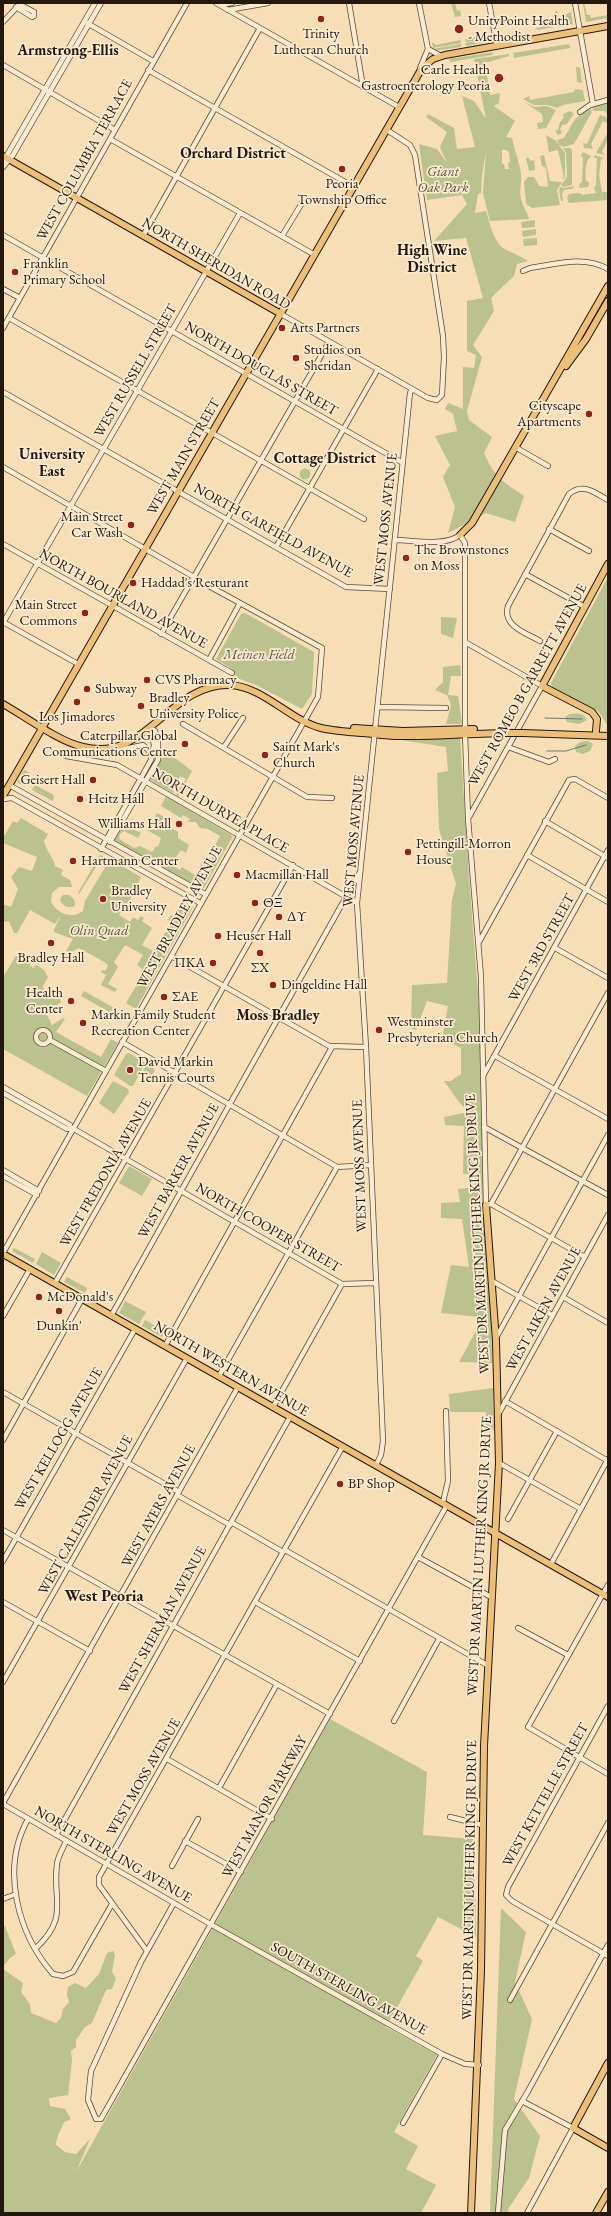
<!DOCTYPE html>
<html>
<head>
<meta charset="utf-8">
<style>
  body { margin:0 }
  #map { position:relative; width:611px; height:2216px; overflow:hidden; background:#f7deb6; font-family:"EB Garamond",serif }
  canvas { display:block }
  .frame { position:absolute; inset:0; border:4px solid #24180e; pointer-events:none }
</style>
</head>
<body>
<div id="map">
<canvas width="611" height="2216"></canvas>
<div class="frame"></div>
</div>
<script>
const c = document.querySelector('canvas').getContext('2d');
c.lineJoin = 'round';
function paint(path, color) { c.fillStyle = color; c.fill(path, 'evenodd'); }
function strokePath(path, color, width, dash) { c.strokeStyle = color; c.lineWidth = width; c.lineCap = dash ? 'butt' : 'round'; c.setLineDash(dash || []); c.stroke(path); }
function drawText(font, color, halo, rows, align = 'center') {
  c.font = font + ' "EB Garamond",serif'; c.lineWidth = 3.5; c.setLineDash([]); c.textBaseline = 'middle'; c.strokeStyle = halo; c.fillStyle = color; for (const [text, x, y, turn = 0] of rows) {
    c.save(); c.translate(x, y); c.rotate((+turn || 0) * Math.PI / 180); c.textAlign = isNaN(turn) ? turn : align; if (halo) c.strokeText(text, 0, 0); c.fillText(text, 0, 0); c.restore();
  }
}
paint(new Path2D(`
  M451,3h4l2,8 3,-1 1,6 -6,1z
  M583,3h1l3,12h3l1,3 17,-3v3l-22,4z
  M557,10l3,16 -23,4 -1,-2 18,-3 -1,-10z
  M571,12l2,12 -8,1 -1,-10z
  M485,35h2v4l-21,3 -1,-3z
  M490,39l1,2 -24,5 -2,-3z
  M460,40l1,3 -28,5 -1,-6 4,3z
  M461,44v3l-28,4v-2z
  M569,44l1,4 -56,10 -1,-5z
  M493,52l-1,3 -42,7 -1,-3z
  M509,54v2l-24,7 5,32 10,-2 -1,10 -5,3 21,15 -9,16 6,1c3,14 7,23 9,35 1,9 -2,17 0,26 2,8 6,12 8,20l-39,2 -7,-28 3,-42 -4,24 -1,18 -3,1 -3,19 11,-2c4,12 7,32 20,39 7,3 14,6 22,11l-11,3 -3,12 -23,22 3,13 -21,34 9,12 -15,54 2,9 23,17 -8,16c11,25 18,28 40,43l-9,26 -29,-9 -38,20 7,-26 -12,-30 7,-12 -15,-29 22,-5 -4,-17 -8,-5 3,-6 15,6v-42l11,1 2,-13 -9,-4v-50l16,-3 -17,-60 -32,3 33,-37 -5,-9 -35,5 -8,-56 18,5 10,14 -7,-16 7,-15 -21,-15 2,-3 26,14 3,21 18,-2 -13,-51 12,5 12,18 -12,-60zM502,150h4l3,2 1,10 -2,1 1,6h-4l-1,-5h-2z
  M576,67l4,1 2,15 -5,-1z
  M575,89l8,1 2,11 -22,4 -6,3 -9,-3h-14l-11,-6 6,-3 1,4 44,-8z
  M524,102l10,5 13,-1 9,4 -10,18 -8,1 -1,-6 6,-1 -1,-8z
  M608,103v11l-4,-3h-10l-2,-4z
  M590,108l2,4 -18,32 -10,3 -5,-2 -2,-5 7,-2 11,-19z
  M570,111l4,3 -8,11 -3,-1 -3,5 2,4 -4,2 -3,-4 3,-1 2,-8 4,-4 -1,-4z
  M600,115l6,2 2,4 -2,2 -3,-2 -12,23 2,5 -9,-1 -1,-5 4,1z
  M608,132v7l-6,13 3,3 -9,-2z
  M546,135l9,5 10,13v25l-4,1 3,-2 -6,-27 -9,2z
  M563,148h8l1,4v33l-8,2 -3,-2 6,-8 -1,-24z
  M583,152l8,4c-6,5 -6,16 -5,25l3,1v3l-1,2 -8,1 -1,-4 3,-2 1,-24 -2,-3z
  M544,155l6,26 12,1 -5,8 3,15 -28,3 -6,-4 -2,-22 4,-5h6l5,9 9,1 -2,-19 -4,-2 -2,-10z
  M595,155l9,3 -3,1 -2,16 3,17h6v8l-39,3 -2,-5 2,-4 11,-1 2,2 14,-2 -2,-5 2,-3 1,-27h-3z
  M526,158h3l1,3 4,-1 1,10 -6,1z
  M575,186l-3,3 -8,1 -2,4 1,7h-2l-2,-10 1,-4 4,1z
  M535,220v7l-13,1 -1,-6z
  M536,229v6l-13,2 -1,-6z
  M537,238v7l-13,1 -1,-7z
  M299.5 474a5.5 5.5 0 1 1 11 0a5.5 5.5 0 1 1-11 0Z
  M608,577v149l-10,-15 -46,-23 -1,-5z
  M245,613l69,39 -2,42 -10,15 -46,-24 -19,-7 -5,-9 -16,-10 25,-45z
  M441,617l16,1 -4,20 -12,-4z
  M460,665l1,11h-10l-3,19 10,1 4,27 -2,1h-14l5,-19 -4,-10 -12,-5 8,-8v-15z
  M570,714c7,-1 14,-1 17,6l-8,4 -12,-2 -2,-5z
  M460,737l9,140 13,167v115l9,137 1,67 -33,-1 18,-33 2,-12 -38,-4 10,-48 18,2 -7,-48 -21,-1v-15l19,-1 -2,-13 17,-2v-14l-12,1 1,-48 -19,-1 -1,-8 25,-5 -10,-10 -15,-21h7l10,-7v-26l-19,-9 6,-33 -21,-5 -11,29 -5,-2 1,-43 35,-2 5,-83 4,-16 -17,-55 -2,-56 11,-2 -2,-24 -45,-7z
  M588,741l5,3 -3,7 -7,3 -7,-2 -1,-6 5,-4z
  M163,749l29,22 -14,26 -2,-2 10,-16 -6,-3 -7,17 -23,-13 12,-22z
  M24,770l5,2 -8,13 -4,-3z
  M35,785l19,10 -1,6 -21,-11z
  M166,796l67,40 -29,52 -3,1 -90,-49 10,-17 20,10 -3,5 -14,-7 -4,3 -1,5 15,9 6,-2 12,6 4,-6 2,1 3,-9 -14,-8 10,-17 7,4 -6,10 6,4 4,-5 10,6v6l11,7 -3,8 -5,-3 -5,7 -2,9 6,4 2,-3 13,8 10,-18 6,3 2,-7 5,-4 -4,-2 6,-11 -12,-7 -8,-1 -4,-6h-8l2,-3 -7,-4 -2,3 -20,-12z
  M21,818l27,16 -4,7c2,10 10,17 11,25l8,4 -2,5 9,5 2,7h-13l-7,6 -1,9c6,11 20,18 32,9l2,-10 25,-42 31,18 -10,21 -12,17 11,7 3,-5 5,3 3,-4 3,2 -2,3 10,7 -10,17 11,6 19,-28 -4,-3 3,-5 2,1 4,-7 6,1 4,-7 6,4 -57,102 -10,-6 19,-32 -8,-6 6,-10 -18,-10 -11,17 4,5 -10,17 9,5 -2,3 -14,-7 5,-10 -5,-3 1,-2 3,1 3,-5 -2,-3 -27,-15 -8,4 -4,9 -5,-3 11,-19 -19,-7v-2l7,-16 -6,10 -25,-14 -13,23h-3l-5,-12 -6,1v-18l8,3 7,-18 -7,-12 8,-10 13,4 5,-14 -34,-14v-5l10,-17 4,2z
  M100,855l3,1 -24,38 -1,-1z
  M63,895h6l5,4 1,7c-7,3 -13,0 -15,-7z
  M16,956l15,7 -1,2 3,3 3,-3 8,5 4,7 -6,11 18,10 1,4 -15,11 6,12 11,-7 2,1 -9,13 45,25 10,-18 7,4 -31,53 -84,-47v-72z
  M84,991l30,17 -3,5 -30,-17z
  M129,1053l15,9 1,2 -12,22h-3l-16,-11 12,-21z
  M143.5 1070a5.5 5.5 0 1 1 11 0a5.5 5.5 0 1 1-11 0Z
  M113,1081l15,8 1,3 -15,22 -15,-11z
  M129,1166l23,13 -10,17 -23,-13z
  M14,1248l21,11 -2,4 -21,-12z
  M42,1252l19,11 -7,12 -18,-11z
  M67,1277l20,11 -2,5 -21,-11z
  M125,1301l21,11 -7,12 -20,-11z
  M145,1320l20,11 -3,6 -20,-11z
  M493,1388l1,42h-8v-18h-36l-1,-18z
  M330,1719l97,53 -4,63 51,4 2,98 -38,-20 -22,39 7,5 -37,66 51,28 -43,77 24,14 -12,23 30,16 -15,28h-418v-244l20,14 -2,9 9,12 1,9 25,10 5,-5 2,-9 6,-7 -2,-7 1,-8 7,-4 11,5 13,-14 8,-21 6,-2 2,3 -3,18 4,6 -4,11 -6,1 -14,33 -7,4 -9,13v7l-5,4 1,9 -4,35 -19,3 1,8 15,3 6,10 -7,3c-3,8 -8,15 -8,23l9,7 11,2 14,-15 -14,33z
  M501,1908l25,24 -11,50 17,37 -18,80 26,37 -11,42 -21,31 1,4h-19z
  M3,1926h2l11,28 -7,5 -6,8z`), '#bbc18f');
strokePath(new Path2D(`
  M545,718l37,1
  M547,751h19l20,-6`), '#6d7a70', 1);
const minor = new Path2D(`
  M216,3l183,104
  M349,3l14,84
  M419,3l9,46 -8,19
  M489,3l8,43
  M575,3l18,101
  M220,5l12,-2
  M16,7l16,10 2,-1v-4l-15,-8
  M228,10l40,-7
  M3,22l15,-16
  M87,23l66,38
  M428,49l13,7
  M3,65l112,65
  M148,70l206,117
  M580,112l10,-7 18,-5
  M110,139l205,116
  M3,162l92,-159
  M3,167l10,-12 88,-152
  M3,235l400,228
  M143,236l117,-208
  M282,236l23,-38
  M523,271l7,-3c27,-4 54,-13 78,1
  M3,289l17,9
  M281,314l147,84 9,2 5,-5 2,-38 -1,-21 -28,-181 -5,-10 -23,-15
  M9,318l355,201
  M3,328l184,-325
  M3,392l343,195 44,2
  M515,447l33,19
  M3,467l191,110
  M549,529l40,22
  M395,540c19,0 49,7 65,-5l5,8v184l3,2
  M3,544l229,129
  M276,547l102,-178
  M525,574l60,33
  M3,622l75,42
  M3,623l237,-410
  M161,634l168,-292
  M540,641c-14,-8 -38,-15 -32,-35l61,-112c14,-12 26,-1 39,6
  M465,642l77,44 -73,131
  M209,660l31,-57
  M378,707l68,1
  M183,724l124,73 25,1
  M465,733l3,85 13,159 5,228 5,-1 117,-211
  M224,747l19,-29
  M508,747l41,15 6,-3
  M104,749l6,3 33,-7 7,7 1,5
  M66,756l51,9 240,138
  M9,785l196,109
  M3,799l9,-1 188,105
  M545,821l63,37
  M110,842l48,-82v-20l-3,-9 -5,-4
  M101,849l50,-89 3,-15 -4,-18
  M527,855l81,47
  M479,942l90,-162 6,-1 33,19
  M555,948l53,30
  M171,956l158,90 37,1
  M36 1037a7 7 0 1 1 14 0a7 7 0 1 1-14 0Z
  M50,1040l56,31
  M122,1042l215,125 34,-2
  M495,1056l113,63
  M483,1076l125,-226
  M3,1087l67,38v3
  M3,1093l64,36h7l268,155 34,-1
  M484,1127l124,68
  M3,1170l36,21
  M3,1176l34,19
  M491,1204l94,53
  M3,1253l315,-556 4,-49 -113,-62
  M492,1281l60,34
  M55,1283l238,-418
  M563,1297l45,26
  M3,1316l27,-47
  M111,1316l249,-444
  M496,1338l112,-203
  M165,1346l167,-299
  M219,1376l118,-209
  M3,1392l176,100
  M505,1401l103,60
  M273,1407l69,-123
  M499,1413l109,-198
  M3,1440l79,-141
  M499,1463l82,46
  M376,1465l5,-10 2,-14 -17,-394 -9,-144 53,-510 2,-4
  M177,1495l53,30
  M443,1502l5,-21 -2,-70
  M508,1519l49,-88
  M231,1522l52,30
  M3,1530l327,184
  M285,1550l202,115
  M418,1557l73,40
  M3,1561l132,-232
  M551,1564l57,-105
  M608,1585l-80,142 80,47
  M3,1602l87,49
  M255,1602l105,59
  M518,1628l50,27
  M3,1682l184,-324
  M608,1706l-100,181 -2,8 6,6 96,55
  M394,1721l45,-82
  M167,1759l105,60
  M219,1788l58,-104
  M3,1803l235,-416
  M3,1804l209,121 230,129 23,10 14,1
  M450,1817l32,8
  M28,1819c-28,50 -10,115 25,155l10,2 10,-4 39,-68
  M56,1835l234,-418
  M185,1841l56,31
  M172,1866l26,-47
  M3,1899l13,-5
  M174,1903l-33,59 -50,109 -3,29 8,19h5l346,-614
  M35,1949c35,-32 17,-48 22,-85 1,-8 6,-15 9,-23
  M147,1951l-48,-66v-8l244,-431
  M510,2000l98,-177
  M522,2101l51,27 -46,85
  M403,2123l39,-69
  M498,2213l7,-83 22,-37 81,-148`);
const major = new Path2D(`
  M3,156l278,158
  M566,366l20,-27 22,-38
  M460,535l12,-12 136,-237
  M3,704c23,13 55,37 80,43 64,16 85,-63 146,-62 34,1 60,35 92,43 13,3 28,4 42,5 12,1 23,3 36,3 36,1 74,-3 111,-3
  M354,728l49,3 71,-2
  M596,731l1,-12 -5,-7 -50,-26 66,-122
  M522,733l86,3
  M3,796l419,-728 11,-9 12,-4 163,-29
  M3,1254l605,343
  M608,2063l-35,65 35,20
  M471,2213l10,-242 3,-225 15,-283 -3,-122 -10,-136
  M596,2213l12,-21`);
strokePath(minor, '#594a38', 6);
strokePath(major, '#24180e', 8);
strokePath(minor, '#faead0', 4.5);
strokePath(major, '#ecbf7b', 6);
const majorBridge = new Path2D(`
  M510,733h12`);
strokePath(majorBridge, '#24180e', 8, []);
strokePath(majorBridge, '#ecbf7b', 6);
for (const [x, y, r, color] of [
  [321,19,4,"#8f2418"],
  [459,29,5,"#8f2418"],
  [499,78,5,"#8f2418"],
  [342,169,4,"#8f2418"],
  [15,272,4,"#8f2418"],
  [282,328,4,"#8f2418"],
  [296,358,4,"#8f2418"],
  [589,414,4,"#8f2418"],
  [131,525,4,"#8f2418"],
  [406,558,4,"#8f2418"],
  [133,583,4,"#8f2418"],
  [85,613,4,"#8f2418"],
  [147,680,4,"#8f2418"],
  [87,689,4,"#8f2418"],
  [77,702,4,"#8f2418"],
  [141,706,4,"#8f2418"],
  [185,744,4,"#8f2418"],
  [265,755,4,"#8f2418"],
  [93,780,4,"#8f2418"],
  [80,799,4,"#8f2418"],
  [179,824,4,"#8f2418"],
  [408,852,4,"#8f2418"],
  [73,861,4,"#8f2418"],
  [237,875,4,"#8f2418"],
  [103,899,4,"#8f2418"],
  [255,903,4,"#8f2418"],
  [279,917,4,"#8f2418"],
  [218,936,4,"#8f2418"],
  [51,943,4,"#8f2418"],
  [260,953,4,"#8f2418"],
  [213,963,4,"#8f2418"],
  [273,985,4,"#8f2418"],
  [164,997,4,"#8f2418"],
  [71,1001,4,"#8f2418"],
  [83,1023,4,"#8f2418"],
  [379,1030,4,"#8f2418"],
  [130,1070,4,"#8f2418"],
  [39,1297,4,"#8f2418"],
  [59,1311,4,"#8f2418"],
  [340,1484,4,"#8f2418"]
]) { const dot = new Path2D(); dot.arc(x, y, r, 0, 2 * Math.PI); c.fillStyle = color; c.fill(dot); strokePath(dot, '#faead0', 1.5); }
drawText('14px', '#24180e', '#faead0', [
  ["UnityPoint Health",468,21],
  ["- Methodist",468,37],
  ["Trinity",321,34,"center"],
  ["Lutheran Church",321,50,"center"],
  ["Carle Health",490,70,"right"],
  ["Gastroenterology Peoria",490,86,"right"],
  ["Peoria",342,184,"center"],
  ["Township Office",342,200,"center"],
  ["Franklin",23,264],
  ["Primary School",23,280],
  ["Arts Partners",290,328],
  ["Studios on",304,350],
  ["Sheridan",304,366],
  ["Cityscape",581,406,"right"],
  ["Apartments",581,422,"right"],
  ["Main Street",123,517,"right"],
  ["Car Wash",123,533,"right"],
  ["The Brownstones",414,550],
  ["on Moss",414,566],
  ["Haddad's Resturant",141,583],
  ["Main Street",77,605,"right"],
  ["Commons",77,621,"right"],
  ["CVS Pharmacy",155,680],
  ["Subway",95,689],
  ["Bradley",149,698],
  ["University Police",149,714],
  ["Los Jimadores",77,717,"center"],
  ["Caterpillar Global",177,736,"right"],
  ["Communications Center",177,752,"right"],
  ["Saint Mark's",273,747],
  ["Church",273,763],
  ["Geisert Hall",85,780,"right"],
  ["Heitz Hall",88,799],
  ["Williams Hall",171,824,"right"],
  ["Pettingill-Morron",416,844],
  ["House",416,860],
  ["Hartmann Center",81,861],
  ["Macmillan Hall",245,875],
  ["Bradley",111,891],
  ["University",111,907],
  ["ΘΞ",263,903],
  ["ΔΥ",287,917],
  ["Heuser Hall",226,936],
  ["Bradley Hall",51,958,"center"],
  ["ΠΚΑ",205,963,"right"],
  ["ΣΧ",260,968,"center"],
  ["Dingeldine Hall",281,985],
  ["Health",63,993,"right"],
  ["Center",63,1009,"right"],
  ["ΣΑΕ",172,997],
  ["Markin Family Student",91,1015],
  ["Recreation Center",91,1031],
  ["Westminster",387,1022],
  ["Presbyterian Church",387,1038],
  ["David Markin",138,1062],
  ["Tennis Courts",138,1078],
  ["McDonald's",47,1297],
  ["Dunkin'",59,1326,"center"],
  ["BP Shop",348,1484]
], 'left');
drawText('14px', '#24180e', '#faead0', [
  ["WEST COLUMBIA TERRACE",85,160,-61],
  ["NORTH SHERIDAN ROAD",216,264,30],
  ["NORTH DOUGLAS STREET",261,369,30],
  ["WEST RUSSELL STREET",136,371,-60],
  ["WEST MAIN STREET",184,457,-60],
  ["WEST MOSS AVENUE",386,519,-84],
  ["NORTH GARFIELD AVENUE",273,531,29],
  ["NORTH BOURLAND AVENUE",123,599,29],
  ["WEST ROMEO B GARRETT AVENUE",528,685,-61],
  ["NORTH DURYEA PLACE",220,811,30],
  ["WEST MOSS AVENUE",354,841,-85],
  ["WEST BRADLEY AVENUE",180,917,-61],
  ["WEST 3RD STREET",542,948,-61],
  ["WEST MOSS AVENUE",360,1166,-92],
  ["WEST BARKER AVENUE",179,1171,-61],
  ["WEST FREDONIA AVENUE",106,1173,-60],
  ["NORTH COOPER STREET",268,1228,30],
  ["WEST DR MARTIN LUTHER KING JR DRIVE",478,1234,-93],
  ["WEST AIKEN AVENUE",544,1309,-61],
  ["NORTH WESTERN AVENUE",231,1369,30],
  ["WEST KELLOGG AVENUE",59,1439,-60],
  ["WEST AYERS AVENUE",159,1506,-61],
  ["WEST CALLENDER AVENUE",86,1515,-61],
  ["WEST DR MARTIN LUTHER KING JR DRIVE",480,1556,-87],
  ["WEST SHERMAN AVENUE",163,1620,-61],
  ["WEST MOSS AVENUE",144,1777,-60],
  ["WEST KETTELLE STREET",546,1795,-61],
  ["WEST MANOR PARKWAY",265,1807,-61],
  ["NORTH STERLING AVENUE",113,1855,30],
  ["WEST DR MARTIN LUTHER KING JR DRIVE",470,1880,-89],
  ["SOUTH STERLING AVENUE",349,1989,29]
]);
drawText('italic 14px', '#59533b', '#faead0', [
  ["Giant",443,172],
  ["Oak Park",443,188],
  ["Meinen Field",259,655],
  ["Olin Quad",99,931]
]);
drawText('bold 15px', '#24180e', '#faead0', [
  ["Armstrong-Ellis",68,51],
  ["Orchard District",233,154],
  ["High Wine",432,251],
  ["District",432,268],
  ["University",52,455],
  ["East",52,472],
  ["Cottage District",325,459],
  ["Moss Bradley",278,1016]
]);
drawText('bold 16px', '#24180e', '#faead0', [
  ["West Peoria",104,1597]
]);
</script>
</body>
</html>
